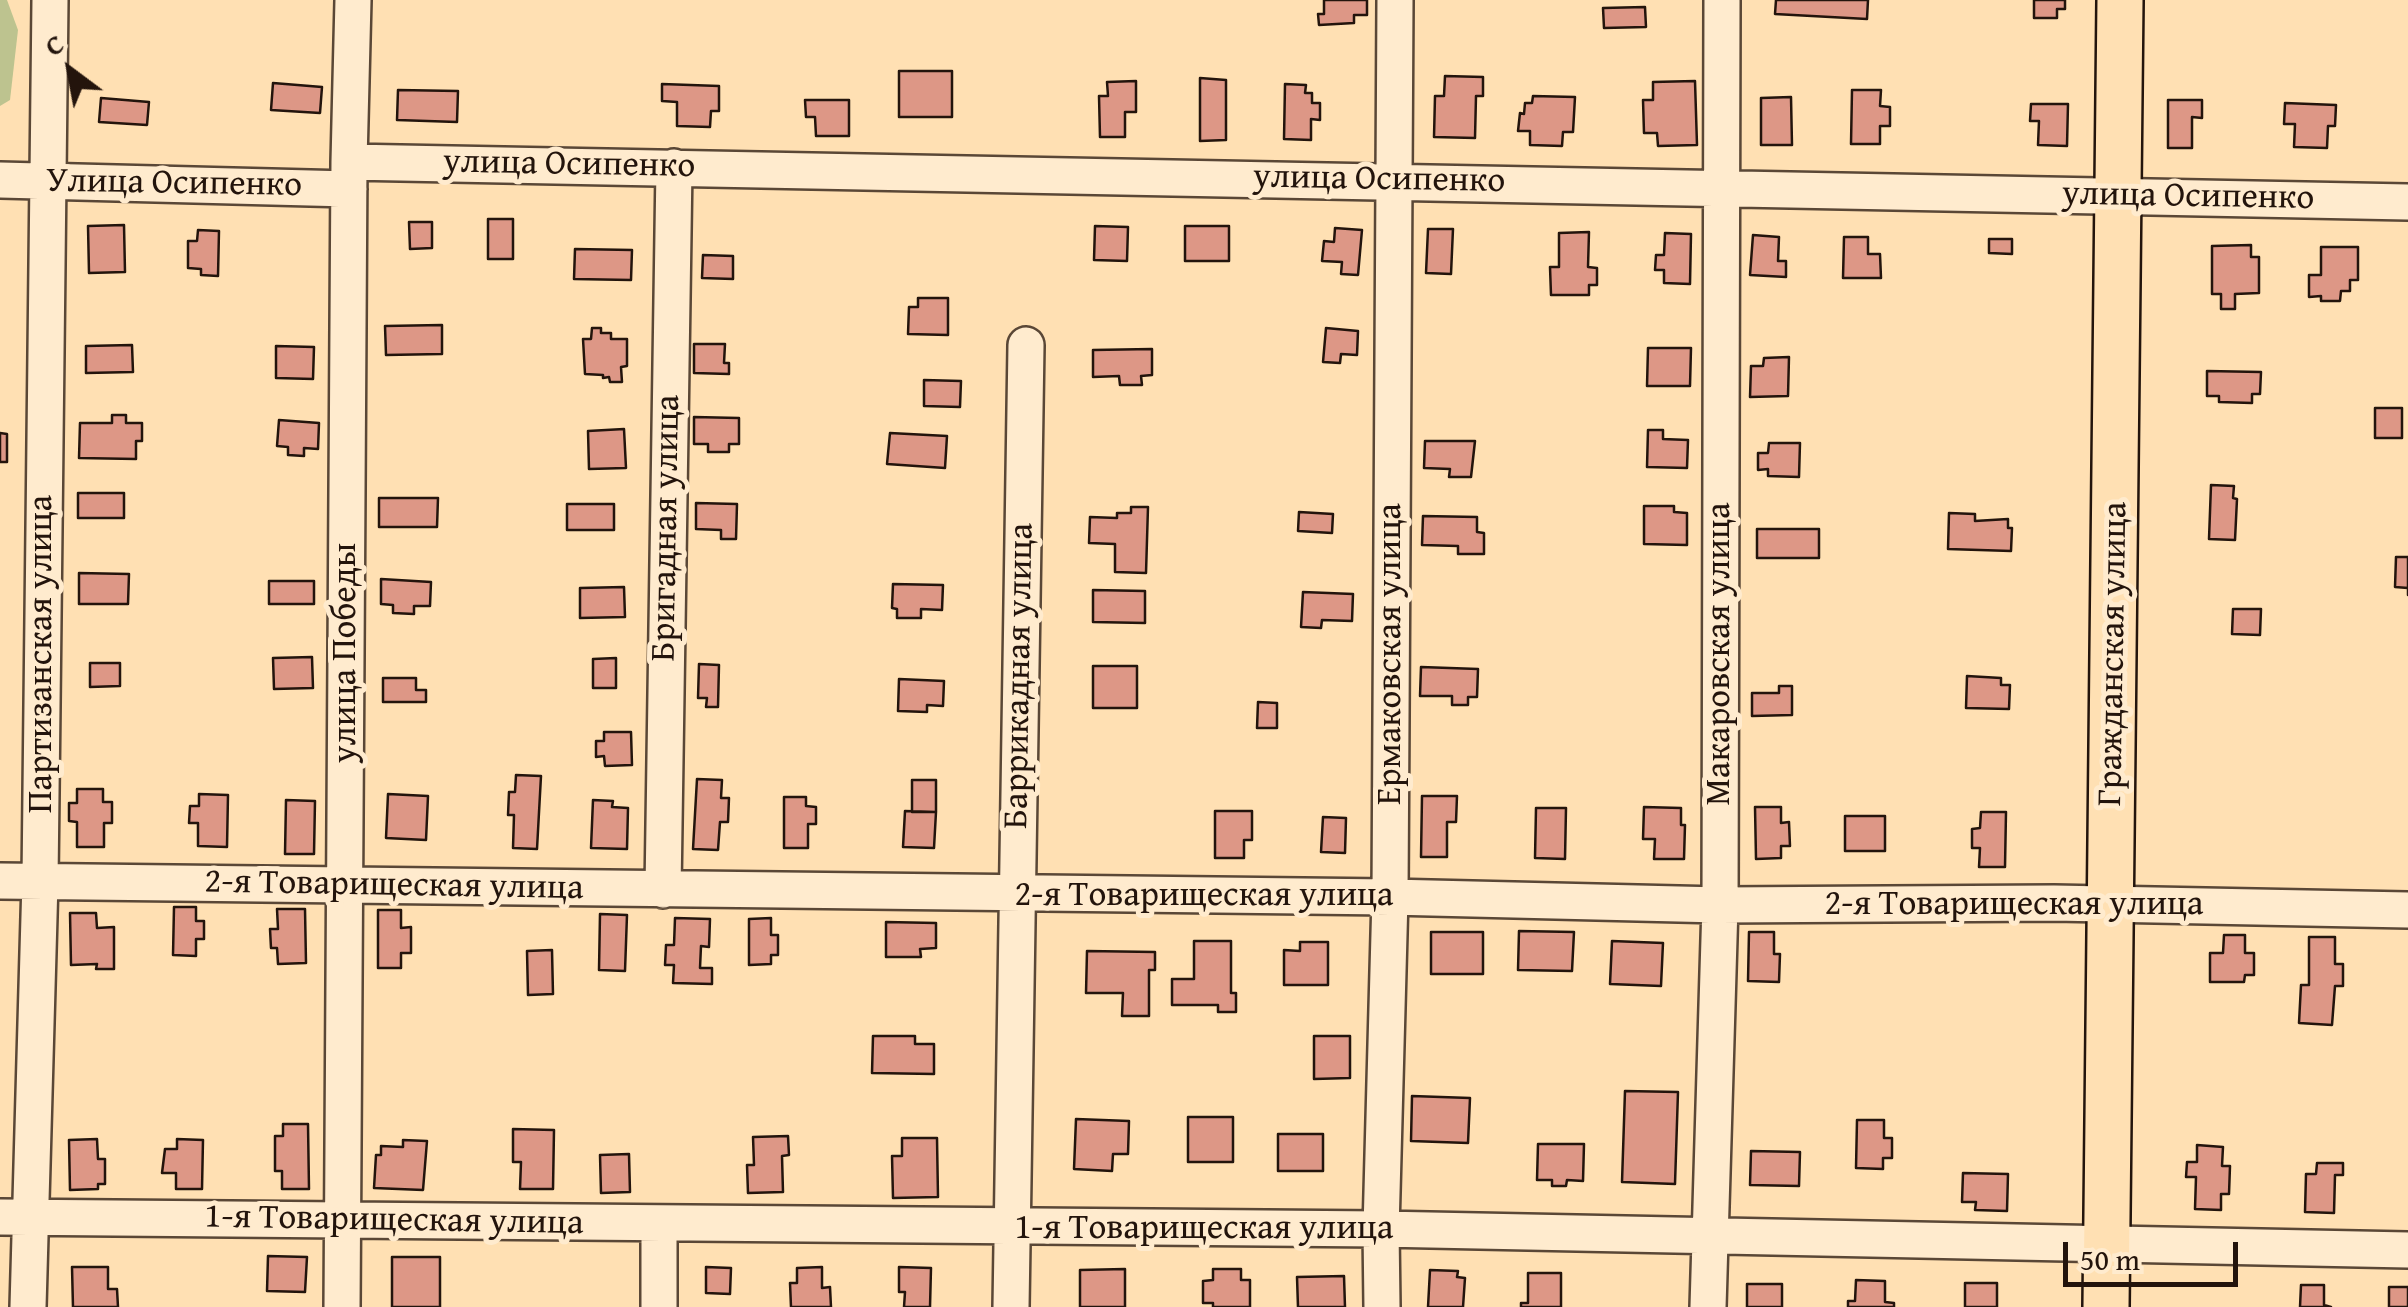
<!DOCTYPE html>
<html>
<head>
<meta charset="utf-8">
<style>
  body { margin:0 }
  #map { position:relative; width:2408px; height:1307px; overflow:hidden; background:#ffe0b3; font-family:"Gentium Book Plus",serif }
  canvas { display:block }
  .north { position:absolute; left:20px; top:20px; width:100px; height:100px; -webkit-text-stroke:8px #ffebce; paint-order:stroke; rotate:328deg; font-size:28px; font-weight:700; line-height:40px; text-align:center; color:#23140c }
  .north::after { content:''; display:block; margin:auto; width:35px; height:45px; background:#23140c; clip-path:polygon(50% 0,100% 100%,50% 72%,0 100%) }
  .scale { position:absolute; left:2063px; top:1242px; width:175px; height:45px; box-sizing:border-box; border:5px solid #23140c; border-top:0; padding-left:12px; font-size:30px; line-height:35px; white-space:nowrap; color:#23140c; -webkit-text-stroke:8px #ffebce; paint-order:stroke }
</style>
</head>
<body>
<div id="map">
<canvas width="2408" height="1307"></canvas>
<div class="north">С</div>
<div class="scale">50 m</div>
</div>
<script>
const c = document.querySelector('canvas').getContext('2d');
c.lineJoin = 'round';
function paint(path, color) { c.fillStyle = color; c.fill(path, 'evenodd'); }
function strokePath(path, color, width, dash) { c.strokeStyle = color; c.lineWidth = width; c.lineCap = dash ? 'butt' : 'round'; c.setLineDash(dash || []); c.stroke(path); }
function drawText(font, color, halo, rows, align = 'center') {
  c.font = font + ' "Gentium Book Plus",serif'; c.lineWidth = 10; c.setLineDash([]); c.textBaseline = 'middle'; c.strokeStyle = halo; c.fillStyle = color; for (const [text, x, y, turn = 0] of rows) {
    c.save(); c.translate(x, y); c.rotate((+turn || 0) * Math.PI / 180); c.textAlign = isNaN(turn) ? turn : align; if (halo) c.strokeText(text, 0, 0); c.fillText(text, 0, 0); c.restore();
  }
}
paint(new Path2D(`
  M0,0h7l11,30 -8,70 -10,6z`), '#bdc38f');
const building = new Path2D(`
  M1324,0h43v15h-13v8l-35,2 -1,-11h6z
  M1776,0h92l-1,19 -92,-5z
  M2034,0h31v9h-8v9h-23z
  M1645,7l1,20 -42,1 -1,-20z
  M899,71h53v46h-53z
  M1445,76l38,1v19h-7l-1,42 -41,-1 1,-41h9z
  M1200,78l26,2v60l-26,1z
  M1136,81v31h-11v25h-25l-1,-41h9l-1,-14z
  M1695,81l2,64 -39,1 -1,-13h-13l-1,-33h10v-18z
  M273,83l49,4 -2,26 -49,-3z
  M662,84l57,2v25h-8l-1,16 -33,-1v-24l-15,-1z
  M1285,84l21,1 -1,8h7v10h8v17l-9,-1v21l-27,-1z
  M398,90l60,1 -1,31 -60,-2z
  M1852,90h29l-1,16 10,1v19h-10v18h-29z
  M1533,96l42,1 -2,35h-10l-1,14 -32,-1v-14h-12l2,-18 4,1 1,-11h7z
  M1791,97l1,48h-31v-47z
  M101,98l48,4 -2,23 -48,-3z
  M805,100h44v36h-33l-1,-19h-9z
  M2168,100h34v18l-10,-1v31h-24z
  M2285,103l51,2 -1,21h-7l-1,22 -33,-1 1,-23h-11z
  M2031,104h37l-1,42 -29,-1 1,-24h-9z
  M488,219h25v40h-25z
  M409,222h23v26l-22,1z
  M124,225l1,47 -36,1 -1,-47z
  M1095,226l33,1 -1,34 -33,-1z
  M1185,226h44v35h-44z
  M1335,228l27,2 -4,45 -17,-1 1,-12 -20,-1 2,-20 10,1z
  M1428,229h25l-2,45 -25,-1z
  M198,230l21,1 -1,45 -17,-1v-6l-13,-1v-27h9z
  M1589,232l-1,35 9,1v17h-8v10h-38l-1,-28h9v-34z
  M1665,233l26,1 -1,50 -26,-1v-13h-9l1,-15h8z
  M1753,235l26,2 -1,24h8v16l-36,-2z
  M1844,237h24v17h12l1,24h-38z
  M1989,239h23v15l-23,-1z
  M2251,245v12h8v36l-24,1v15h-14v-15h-9v-48z
  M2321,247h37v33h-8v11h-9l-1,10h-19v-5l-12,1v-22h12z
  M575,249l57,1 -1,30 -57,-1z
  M703,255l30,1v23l-31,-1z
  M918,298h30v37l-40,-1 1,-27h9z
  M442,325v29l-56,1 -1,-29z
  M592,328h9v5h10v6h16v27l-6,1 1,15h-12l-1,-5 -6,1v-3l-18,-1 -2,-35h8z
  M1326,328l32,3 -1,24 -16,-1 -1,9 -17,-1z
  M694,344h31l-1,19h5v11l-35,-1z
  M132,345l1,27 -47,1v-27z
  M276,346l38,1 -1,32 -37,-1z
  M1648,348h43l-1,38h-43z
  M1152,349v26l-11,1 1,9h-22l-1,-9 -26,1v-27z
  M1789,357l-1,39 -38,1 1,-31h12l1,-8z
  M2207,371l54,1 -1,22h-8v9l-33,-1v-6h-12z
  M924,380l37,1 -1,26 -36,-1z
  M2375,408h27v30h-27z
  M112,415h14v8h16v18h-6v18l-57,-1 1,-35h32z
  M694,417l45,1v26h-10v8h-21v-8h-14z
  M279,420l40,3 -1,26 -14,-1v8l-16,-1v-8l-11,-1z
  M624,429l2,39 -37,1 -1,-38z
  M1648,430h15v9l25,1 -1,28 -40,-1z
  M0,433l7,1v28h-7z
  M890,433l57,3 -2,32 -58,-4z
  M1425,441h50l-4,36h-22l1,-8 -26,-1z
  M1769,443h31l-1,34 -31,-1v-7l-10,1v-17h10z
  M2211,485l23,1 -1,12 4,1 -2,41 -26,-1z
  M78,493h46v25h-46z
  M379,498h59l-1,29h-58z
  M696,503l41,1 -1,35h-15v-9l-25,-1z
  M567,504h47v26h-47z
  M1644,506h30v6l13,1v32l-43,-1z
  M1131,507h17l-2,66 -31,-1v-28l-26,-1 1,-26 27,1v-5h14z
  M1299,512l34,2 -1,19 -34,-2z
  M1949,513l26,1v7l33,-2v9h4l-1,23 -63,-2z
  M1423,516l54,1v15l7,1v21h-26v-8l-36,-1z
  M1757,529h62v29h-62z
  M2396,557h12v38v-7l-13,-1z
  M79,573l50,1 -1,30h-49z
  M381,579l50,3 -1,24h-16v8l-21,-1v-8l-12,-1z
  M269,581h45v23h-45z
  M893,584l50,1 -1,25 -21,-1v9h-24v-9l-5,-1z
  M624,587l1,30 -45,1v-30z
  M1093,590l52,1v32l-52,-1z
  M1303,592l50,2 -1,27 -30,-1 -1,8 -20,-1z
  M2233,609h28l-1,26 -28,-1z
  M312,657l1,31 -39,1 -1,-31z
  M616,658v30h-23v-29z
  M90,663h30v23l-30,1z
  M699,664l20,1 -1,42h-12l1,-9h-9z
  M1093,666h44v42h-44z
  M1421,667l57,2 -1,28h-9v8h-16v-9h-32z
  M1967,676l34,2v7h9l-1,24 -43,-1z
  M383,678h33v12h10v12h-43z
  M899,679l45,2 -1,25 -16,-1v7l-29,-1z
  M1779,686h13v29l-40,1v-23h27z
  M1258,702l19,1v25h-20z
  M604,732h27l1,33 -27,1 -1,-10 -8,1v-16h8z
  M516,775l25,1 -4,73 -24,-1 1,-33h-6l1,-23h6z
  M697,779l25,1 -1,18h8l-1,24h-8l-2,28 -25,-1z
  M912,780h24v32h-24z
  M77,789h26v13h9v21h-8v24h-27v-25l-8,-1v-18h8z
  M199,794l29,1 -1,52 -29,-1v-23h-9l1,-17h9z
  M388,794l40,2 -2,44 -40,-2z
  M1422,796h35l-1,26h-9v35h-26z
  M784,797h22v9l10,1v17h-8v24h-24z
  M286,800l29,1 -1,53h-29z
  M593,800l20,1 -1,6 16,1 -1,41 -36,-1z
  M1644,807l37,1v17h4l-1,34h-30l1,-20h-12z
  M1755,807h26v16l8,-1 1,24h-9v12l-25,1z
  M1536,808h30l-1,51 -30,-1z
  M905,811l31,1 -2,36 -31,-1z
  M1215,811h37v29h-8v18h-29z
  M1981,812h25l-1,55h-26l1,-19h-8v-19l8,-1z
  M1845,816h40v35h-40z
  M1323,817l23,1 -1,35 -24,-1z
  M174,907h22v14h8v18h-8v17l-23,-1z
  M277,909h28l1,54 -28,1 -1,-16h-6l-1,-19h8z
  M378,910h23v18l10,-1v26h-10v15h-23z
  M70,913h26l1,15 17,-1v42h-18l1,-5 -26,1z
  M600,914l27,1 -2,56 -26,-1z
  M675,918l35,1 -1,28 -8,-1 -1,22h12v16l-39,-1 1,-18h-9l1,-20h8z
  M771,918v17h7v20h-7v9l-22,1v-46z
  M886,922l50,1v25l-16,1 1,8h-35z
  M1519,931l55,1 -2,39 -54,-1z
  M1431,932h52v42h-52z
  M1749,932h25v22h6l-1,28 -31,-1z
  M2224,935h21v18h9v22h-9l-1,7h-34v-29h13z
  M2309,937h26v27h8v22h-8l-3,39 -33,-2 2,-38h8z
  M1194,941h37v52h5v19h-18v-7h-46v-26h22z
  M1612,941l51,2 -2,43 -51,-2z
  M1300,942h28v43h-44v-35l16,1z
  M552,950l1,44 -25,1 -1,-44z
  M1087,951l68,1v18h-6v46h-27l1,-23h-37z
  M873,1036h42v8h19v30l-62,-1z
  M1314,1036h36v42l-36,1z
  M1625,1091l53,1 -3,92 -53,-2z
  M1412,1096l58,2 -2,45 -57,-2z
  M1188,1117h45v45h-45z
  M1076,1119l53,2 -1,33h-15l-1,17 -38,-2z
  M1857,1120h27v18h8v20h-9v11l-27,-1z
  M283,1124h25l1,65h-27v-18h-7v-35h8z
  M513,1129l41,1 -1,59h-33l1,-27h-8z
  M1278,1134h45v37h-45z
  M788,1136l1,19 -7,1 1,36 -35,1 -1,-28h7l-1,-28z
  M902,1138h35l1,59 -45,1 -1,-42h10z
  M97,1139l1,20h7v25h-7v5l-28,1 -1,-50z
  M177,1139l26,1 -1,49h-26v-16h-14l3,-24h12z
  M403,1140l24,1 -4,49 -49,-2 2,-33h5v-9l22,1z
  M1538,1144h46l-1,37 -16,-1 -1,6h-14v-6h-15z
  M2197,1145l26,2 -1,19h8l-1,28h-8v16l-26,-1 1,-32h-10l1,-15h10z
  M1751,1151l49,1 -1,34 -49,-1z
  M629,1154l1,38 -29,1 -1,-38z
  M2317,1163h26v12h-8l-1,38 -29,-1 1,-38h10z
  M1963,1173l45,1 -1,37 -32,-1 1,-8h-14z
  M268,1256l39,1 -2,35 -38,-1z
  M392,1257h48v50h-48z
  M72,1267h36v22h9l1,18h-45z
  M706,1267l25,1 -1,26 -24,-1z
  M822,1267v21l8,-1 1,20h-40l-1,-24h7v-15z
  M899,1267l32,1 -1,39h-26l1,-15h-6z
  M1125,1269v38h-45v-37z
  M1213,1269h28v11h9v27h-37v-4h-10v-22l10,-1z
  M1430,1270l28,1 -1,6 8,1 -2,29h-35z
  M1528,1273h33v34h-40v-4h7z
  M1344,1276l1,31h-47l-1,-30z
  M1856,1280l29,1v21l9,1v4h-46v-6h7z
  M1965,1283h32v24h-32z
  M1747,1284h35v23h-35z
  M2301,1285h23v20l7,2h-31z
  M2389,1287h19v20h-19z`);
paint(building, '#dd9786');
strokePath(building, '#23140c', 2.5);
const minor = new Path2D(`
  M349,162l2059,40
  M0,180l349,9
  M0,881l1390,16 330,8 334,-2 354,7
  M663,890l11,-723
  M0,1217l1381,12 1027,21
  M28,1307l12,-426 10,-881
  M342,1307l7,-1145 4,-162
  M659,1307v-83
  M1011,1307l15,-962
  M1382,1307l-1,-78 9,-332 5,-897
  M1708,1307l12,-402 2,-905`);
const major = new Path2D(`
  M2106,1307l14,-1307`);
strokePath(minor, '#5a4736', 40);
strokePath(major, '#23140c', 50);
strokePath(minor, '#ffebce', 35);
strokePath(major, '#ffe0b3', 45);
drawText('35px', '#23140c', '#ffebce', [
  ["улица Осипенко",569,165,1],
  ["улица Осипенко",1379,180,1],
  ["Улица Осипенко",174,184,1],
  ["улица Осипенко",2188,197,1],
  ["Бригадная улица",667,528,-89],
  ["улица Победы",346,653,-90],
  ["Партизанская улица",42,654,-90],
  ["Ермаковская улица",1391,654,-90],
  ["Макаровская улица",1720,654,-90],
  ["Гражданская улица",2114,654,-89],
  ["Баррикадная улица",1020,676,-89],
  ["2-я Товарищеская улица",394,886,1],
  ["2-я Товарищеская улица",1204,896],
  ["2-я Товарищеская улица",2014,905],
  ["1-я Товарищеская улица",394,1221,1],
  ["1-я Товарищеская улица",1204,1229]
]);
</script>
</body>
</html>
